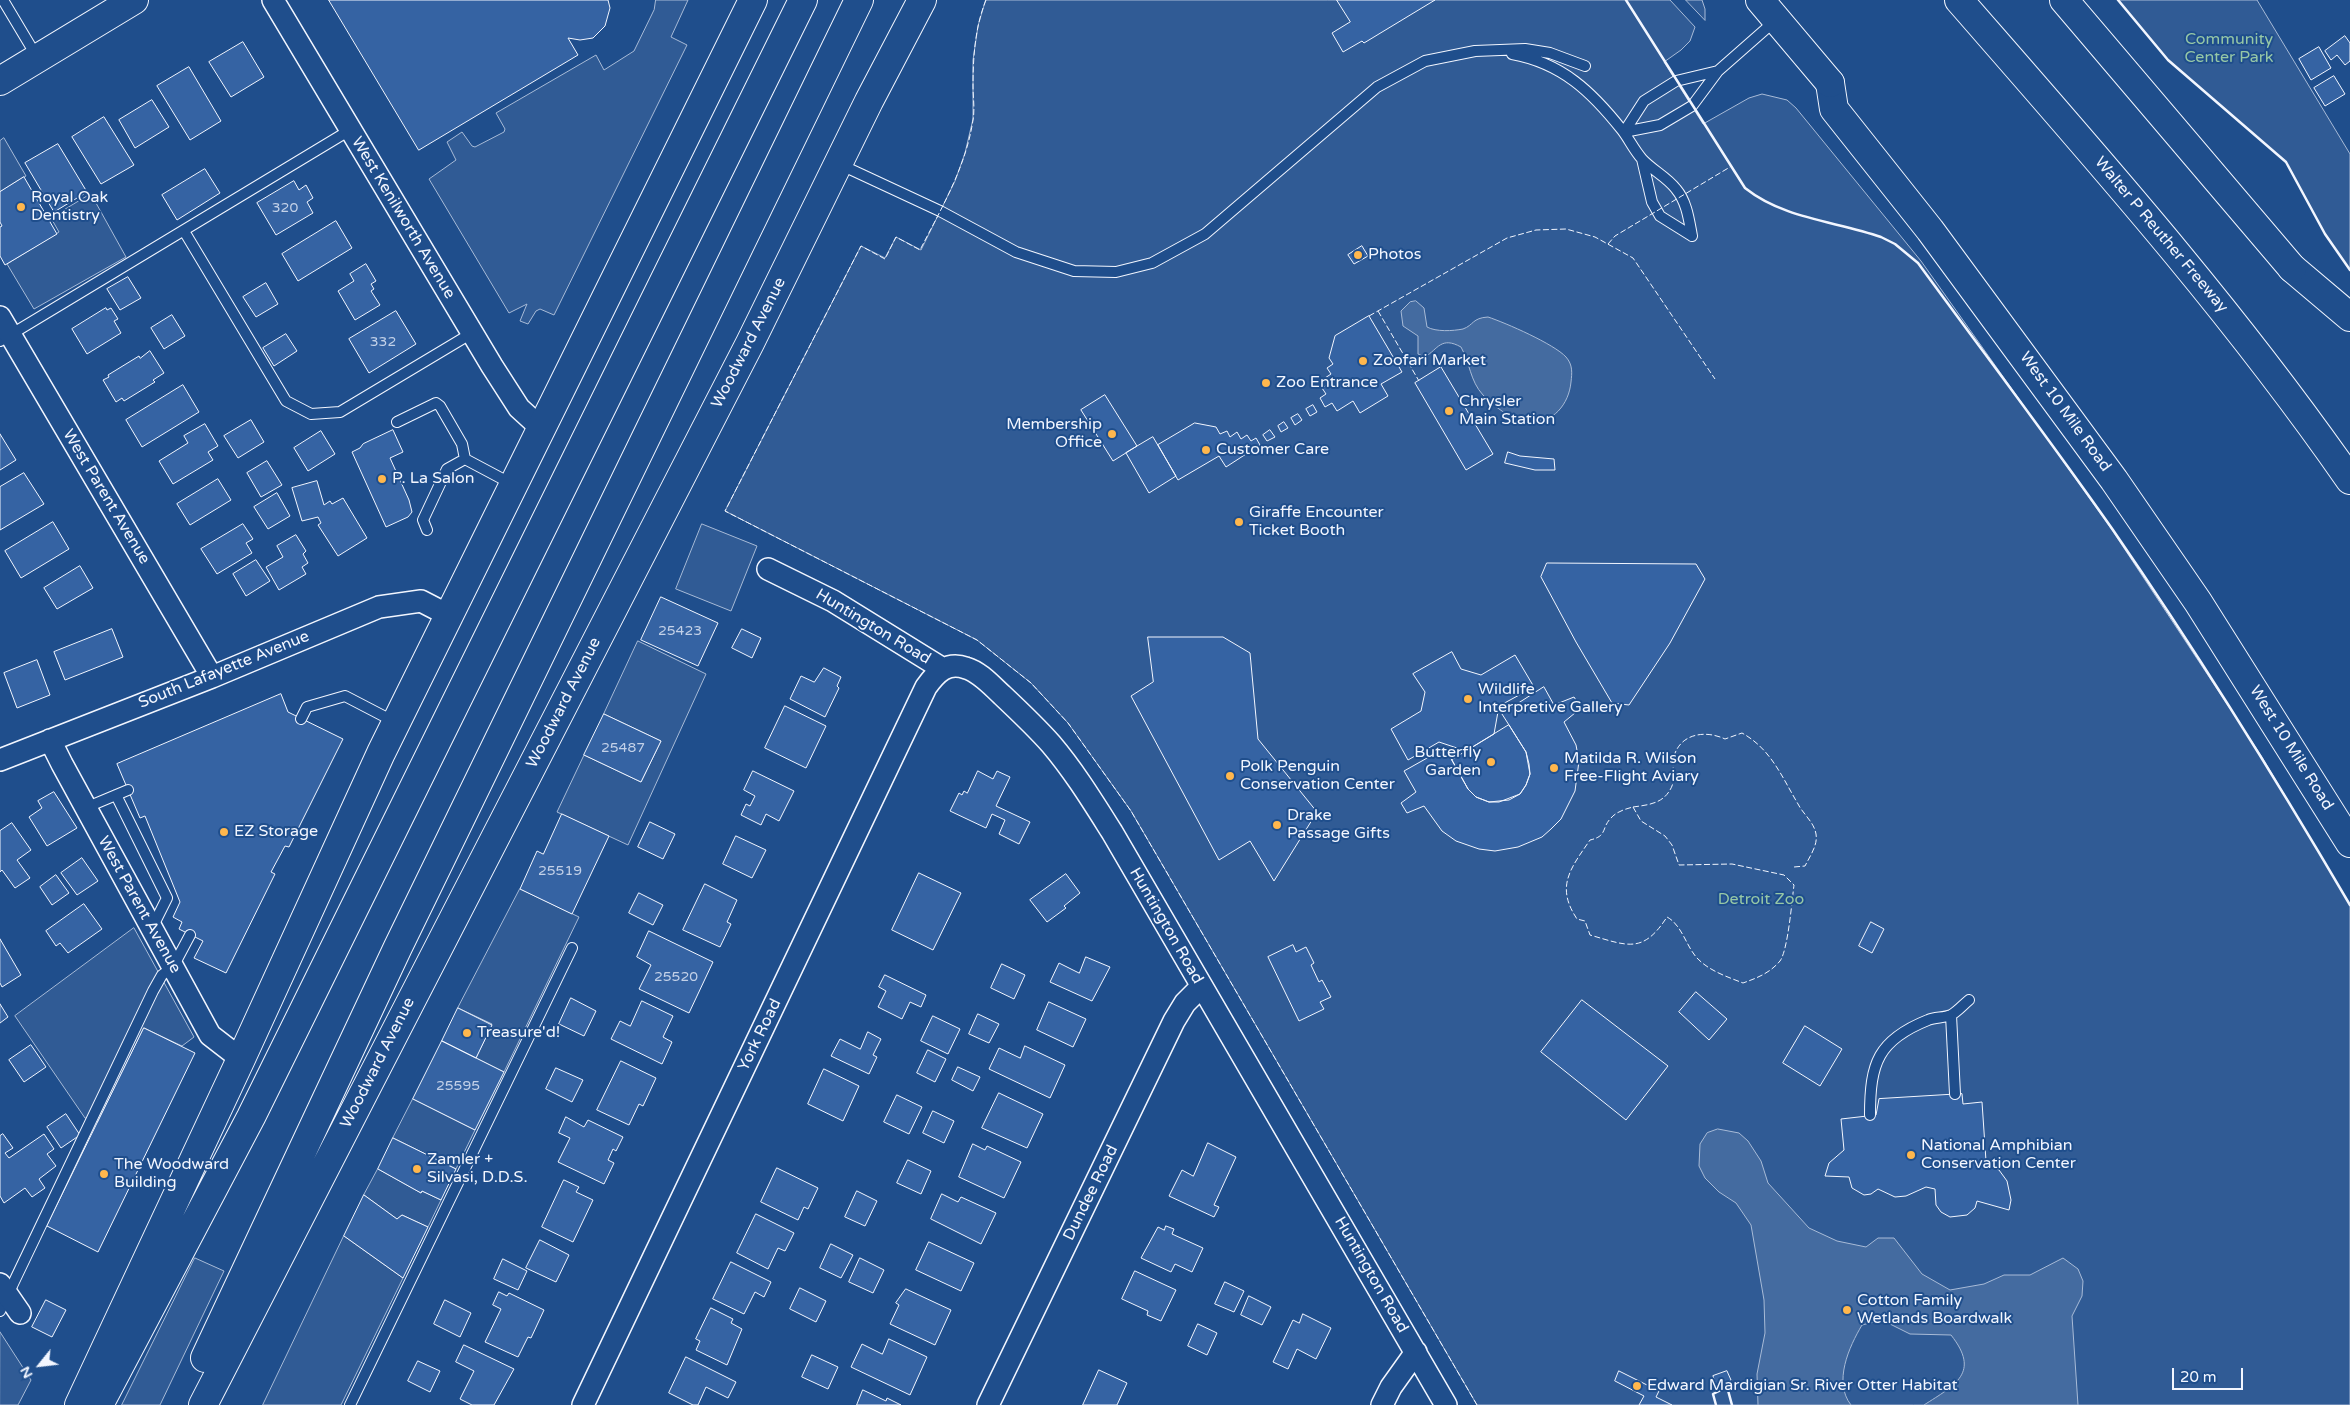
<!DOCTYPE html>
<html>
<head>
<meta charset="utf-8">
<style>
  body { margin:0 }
  #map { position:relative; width:2350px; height:1405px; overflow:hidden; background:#1f4e8c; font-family:"Varela Round",sans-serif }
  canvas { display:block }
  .north { position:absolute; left:15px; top:1340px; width:50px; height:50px; -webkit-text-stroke:4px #1f4e8c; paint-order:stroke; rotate:241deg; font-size:14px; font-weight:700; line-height:20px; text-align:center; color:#f2f6ff }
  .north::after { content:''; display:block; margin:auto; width:18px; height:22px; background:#f2f6ff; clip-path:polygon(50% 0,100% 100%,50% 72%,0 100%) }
  .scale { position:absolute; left:2172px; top:1368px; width:71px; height:22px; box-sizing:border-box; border:2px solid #f2f6ff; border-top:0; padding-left:6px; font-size:15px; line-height:18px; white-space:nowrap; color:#f2f6ff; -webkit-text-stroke:4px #1f4e8c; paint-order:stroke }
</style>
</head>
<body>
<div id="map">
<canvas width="2350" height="1405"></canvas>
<div class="north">N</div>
<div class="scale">20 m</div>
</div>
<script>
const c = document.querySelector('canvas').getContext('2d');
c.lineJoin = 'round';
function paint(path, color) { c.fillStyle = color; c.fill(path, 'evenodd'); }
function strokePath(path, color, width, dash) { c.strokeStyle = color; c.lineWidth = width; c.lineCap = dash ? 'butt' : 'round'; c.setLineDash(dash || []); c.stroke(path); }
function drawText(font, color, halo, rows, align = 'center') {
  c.font = font + ' "Varela Round",sans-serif'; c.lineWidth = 4; c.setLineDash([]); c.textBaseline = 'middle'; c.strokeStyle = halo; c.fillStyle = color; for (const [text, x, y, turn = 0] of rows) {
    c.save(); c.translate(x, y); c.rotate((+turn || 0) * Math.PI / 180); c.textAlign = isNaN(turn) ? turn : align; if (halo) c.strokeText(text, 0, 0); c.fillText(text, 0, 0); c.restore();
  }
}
const built = new Path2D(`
  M656,0h32l-17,37 16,8 -133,270 -14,-6 -4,2 -8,13 -8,-3 7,-17 -18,9 -80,-134 27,-19 -9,-18 15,-10 10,14 3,1 29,-15 1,-3 -9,-16 100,-58 8,15 30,-19 20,-41z
  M986,0h684l25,27 -5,14 -9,9 -17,12 39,62 46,-26 13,-4 25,6 9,8 125,153 191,269 150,227 88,148v500h-873l-346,-594 -63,-88 -37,-40 -54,-43 -252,-129 136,-265 24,12 11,-21 25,13 34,-69 10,-28 8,-34v-59l5,-34z
  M1686,0h16l3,9v11z
  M2118,0h139l93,154v116l-25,-36 -39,-72 -118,-102z
  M4,138l22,38 -26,16v-51z
  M91,194l35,63 -92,52 -27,-45 52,-32 -8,-14z
  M702,524l55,22 -26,65 -55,-22z
  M638,641l68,33 -78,171 -71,-33 27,-57 57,27 20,-41 -57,-27z
  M520,889l59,28 -75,155 -28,-14 16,-34 -34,-16z
  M134,928l60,109 -12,9 -38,-18 -46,94 -13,-4 -70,-102z
  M413,1099l62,31 -19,39 -63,-31z
  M378,1169l43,24 1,-2 19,9 -13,27 -26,-12 -5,4 -33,-24z
  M344,1236l59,42 -62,127h-78z
  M195,1258l29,13 -64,134h-38z
  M0,1332l31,48 -13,25h-18z`);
paint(built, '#305b95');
strokePath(built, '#a8bbd7', 1);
const water = new Path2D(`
  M1416,301l8,7 3,19c9,5 26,4 36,2 11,-4 9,-11 25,-12 18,6 66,27 78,40 7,8 6,16 5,25 -2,22 -18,42 -42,40 -18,-2 -34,-15 -46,-27 -13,-14 -13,-32 -22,-48 -20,-11 -23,2 -36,10l-7,-3v-18l-15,-10 -2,-15 9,-9z
  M1718,1129l21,4 9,8 13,20 7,22 41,45 28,13 29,6 12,-9h16l28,36 28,16 34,-6 20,-9h26l33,-17 15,11 5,12 -1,15 -10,20 6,89h-154c31,-20 57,-32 27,-70l-41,-1 -28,-14 -20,5c-13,22 -29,57 -11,80h-93l-1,-31 8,-41 -1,-33 -13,-75 -15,-22 -17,-11 -14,-14 -6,-12 1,-22 7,-11z`);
paint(water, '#446ba0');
strokePath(water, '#a8bbd7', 1);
const building = new Path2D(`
  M329,0h279l2,8 -5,18 -12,12 -13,2 -12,-2 10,17 -159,95z
  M1337,0h98l-71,43 -2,-2 -19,11 -11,-19 18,-11z
  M2345,36l5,7v18l-5,4 -8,-10 -6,5 -6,-9z
  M243,42l21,35 -33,20 -22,-35z
  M2319,47l12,21 -20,12 -12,-21z
  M189,67l32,54 -31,19 -33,-54z
  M2334,76l11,18 -20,12 -11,-18z
  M152,100l17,27 -34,21 -16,-28z
  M104,117l30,48 -33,19 -29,-47z
  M58,144l29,48 -33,20 -29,-49z
  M205,169l15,24 -43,27 -15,-25z
  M24,177l33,57 -52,31 -5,-9v-29l2,-1 -2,-4v-30z
  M294,181l5,9 7,-5 7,13 -6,4 6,11 -37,22 -19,-32z
  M336,221l16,27 -54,33 -16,-27z
  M1362,246l6,10 -14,8 -6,-9z
  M366,264l10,17 -5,3 3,5 -3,2 9,14 -25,15 -17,-29 16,-10 -4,-7z
  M128,277l13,21 -21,12 -13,-21z
  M266,283l12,21 -22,13 -13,-20z
  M106,308l1,2 4,-2 7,11 -4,2 7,12 -34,21 -15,-25z
  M396,311l20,33 -47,29 -20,-34z
  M172,315l13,21 -21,13 -13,-21z
  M1369,316l33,56 -21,12 7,12 -28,17 -7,-12 -16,10 -5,-8 -7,4 -5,-9 6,-4 -4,-6 6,-4 -3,-6 6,-4 -4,-6 6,-4 -4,-6 6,-22z
  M286,334l11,17 -23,15 -11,-18z
  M150,351l14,22 -11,7 2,2 -31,19 -2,-3 -6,4 -13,-22 6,-3 -1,-2 31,-19 1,2z
  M1441,367l52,87 -27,16 -51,-87z
  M183,385l16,27 -57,35 -16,-27z
  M1105,395l32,51 -24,15 -32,-51z
  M1313,405l4,7 -7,4 -4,-7z
  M1298,414l4,6 -7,5 -4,-7z
  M251,420l13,22 -26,16 -14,-22z
  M1284,422l4,6 -7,4 -3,-6z
  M1195,423l21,4 4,7 7,-3 3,6 7,-5 4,7 6,-4 4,6 5,-3 4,7 -34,22 -7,-11 -41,24 -20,-35z
  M205,424l13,22 -10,6 5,8 -40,24 -14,-23 29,-18 -4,-7z
  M393,430l10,22 -13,6 19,42 3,12 -4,5 -22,10 -34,-75 8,-4 3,-4z
  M1270,430l5,7 -8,4 -4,-6z
  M321,431l14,23 -27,17 -14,-23z
  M0,434l16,26 -16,10z
  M1153,437l23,39 -27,17 -23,-40z
  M1508,452l12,4 34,3 1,11h-20l-30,-7z
  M267,461l15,24 -21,12 -14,-24z
  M24,473l20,31 -44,26v-43z
  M218,479l13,21 -41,25 -13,-21z
  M317,481l7,24 6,-4 2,3 11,-6 24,40 -29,18 -20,-31 3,-2 -3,-6 -16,4 -10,-33z
  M277,493l13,23 -22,13 -14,-22z
  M53,522l16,27 -48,29 -16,-27z
  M243,524l10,15 -7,4 6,10 -35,21 -16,-25z
  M296,535l10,16 -3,3 5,9 -6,4 4,7 -27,16 -13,-23 17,-10 -6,-11z
  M256,560l14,21 -24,15 -13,-22z
  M1547,563l149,1 9,15 -35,64 -41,62 -17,-2 -36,-61 -35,-65z
  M80,566l13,22 -36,21 -13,-21z
  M661,597l57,26 -20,43 -57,-26z
  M112,629l11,28 -58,23 -11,-28z
  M742,629l19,9 -9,20 -20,-10z
  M1148,637h75l27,16 8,86 59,73 -43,69 -24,-40 -31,19 -88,-164 22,-14z
  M1452,652l9,17 20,6 34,-20 19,32 -35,19 -5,28 -28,17 -27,-9 -31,18 -17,-31 30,-18 4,-19 -12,-18z
  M37,660l13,35 -33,13 -13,-35z
  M824,668l17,9 -4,9 2,2 -14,29 -35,-18 11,-23 13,6z
  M1544,687l10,18 20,-8 7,11 -17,14 12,23 3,16 -4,30 -14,28 -10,10 -9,8 -24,10 -23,4 -16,-2 -23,-8 -14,-10 -18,-25 -17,7 -6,-10 15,-11 -12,-21 41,-23 23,41 8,8 13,5h10l21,-8 6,-9 4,-11 -1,-10 -3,-12 -24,-38z
  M281,694l7,18 55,27 -54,108 -4,-1 -14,26 4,2 -49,99 -32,-15 9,-17 -24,-12 3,-7 -9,-5 7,-15 -35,-86 -5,2 -23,-54z
  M785,706l41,20 -20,42 -41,-20z
  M604,714l57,27 -20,41 -57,-27z
  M1509,725l17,27 4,22 -4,11 -6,9 -11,6 -20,2 -13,-5 -8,-8 -16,-29z
  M753,771l41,20 -15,30 -13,-7 -5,11 -20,-10 5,-11 4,2 5,-10 -11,-6z
  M978,771l15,8 4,-8 13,6 -14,29 34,16 -11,22 -20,-10 6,-14 -13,-6 -6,14 -36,-17 9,-18 3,2 2,-4 3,2z
  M54,792l23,36 -30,18 -18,-29 13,-9 -4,-7z
  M562,814l47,22 -37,78 -52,-25 17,-38 6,3z
  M650,822l25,12 -12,25 -25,-12z
  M12,823l19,27 -14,10 13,18 -15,10 -13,-18 -2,2v-41z
  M736,836l30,14 -14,28 -29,-14z
  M82,858l16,23 -21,14 -16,-22z
  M919,873l42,20 -28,57 -41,-20z
  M1066,874l14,19 -16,13 2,2 -19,14 -17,-22z
  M56,875l13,18 -17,12 -12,-18z
  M705,884l32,16 -10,22 4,2 -11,23 -37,-17z
  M639,893l24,12 -10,20 -24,-12z
  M84,904l18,25 -34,24 -8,-10 -4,3 -10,-15z
  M1871,922l13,7 -12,24 -13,-7z
  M649,931l64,31 -24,51 -50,-24 12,-24 -14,-8z
  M0,939l21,36 -19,12 -2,-4z
  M1293,945l3,7 10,-5 8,16 -3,2 8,17 3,-2 9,17 -11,5 4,7 -25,12 -31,-64z
  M1086,957l24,10 -18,34 -42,-19 9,-19 20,10z
  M1002,964l23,11 -11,24 -23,-11z
  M885,975l41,20 -5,12 -11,-5 -8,17 -24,-12 8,-16 -7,-4z
  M1696,992l31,27 -18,21 -30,-28z
  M571,998l25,13 -12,25 -25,-12z
  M1582,1000l86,66 -42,54 -85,-68z
  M642,1001l31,15 -10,21 9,5 -10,22 -51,-25 9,-18 10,5z
  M1049,1002l37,17 -13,28 -36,-17z
  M0,1004l8,13 -8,6z
  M458,1008l34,17 -16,33 -34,-17z
  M978,1014l21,10 -10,19 -20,-9z
  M933,1016l27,13 -12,25 -27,-13z
  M1805,1026l37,23 -22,37 -37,-23z
  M144,1028l51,25 -97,199 -51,-26z
  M868,1032l13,7 -8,16 4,2 -8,17 -38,-18 9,-17 20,10z
  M442,1041l62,31 -29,58 -62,-31z
  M31,1045l15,22 -22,15 -15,-22z
  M1025,1046l40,19 -15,33 -61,-29 10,-21 21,10z
  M928,1050l18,9 -11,23 -18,-9z
  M621,1061l35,17 -13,28 -4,-2 -10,21 -32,-15z
  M958,1067l22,10 -7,14 -21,-11z
  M556,1068l27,12 -11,22 -26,-13z
  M824,1069l35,17 -16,35 -35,-17z
  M999,1093l44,21 -16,34 -45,-20z
  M1962,1094l1,10 19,-2 4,59 13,9 8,11 4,19 -2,10 -32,-9 -2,7 -8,7 -17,2 -9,-5 -5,-7 -1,-16 -9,-2 -20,9 -11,1 -17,-8 -7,5 -7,1 -12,-7 -3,-11 -24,-1 4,-13 15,-13 -3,-31 35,-4 3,-16z
  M897,1095l25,12 -13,27 -25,-12z
  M933,1111l21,10 -10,22 -21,-10z
  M66,1114l14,21 -19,13 -14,-21z
  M566,1117l18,10 4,-7 35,17 -7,14 -3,-2 -5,11 6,3 -10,21 -46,-22 12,-24 -11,-5z
  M3,1134l10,14 -8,5 4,5 35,-24 10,15 -7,5 9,12 -17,13 6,9 -13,9 -7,-9 -21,15 -4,-7v-60z
  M393,1138l63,31 -15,31 -19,-9 -1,2 -43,-24z
  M1208,1143l28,14 -22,48 5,2 -5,10 -45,-21 13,-26 11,6z
  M973,1144l12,6 2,-4 34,16 -17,36 -45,-21z
  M908,1160l23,11 -10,23 -24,-11z
  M777,1168l41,20 -10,21 -4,-2 -6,13 -37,-18z
  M564,1180l15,7 -3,5 17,8 -20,42 -31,-15z
  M857,1191l20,10 -12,25 -20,-9z
  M942,1194l16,8 3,-5 35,16 -15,31 -50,-25z
  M364,1195l33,24 5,-4 26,12 -25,51 -59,-42z
  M756,1214l38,19 -9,18 -7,-3 -10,21 -31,-16z
  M1166,1226l8,3 -2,5 31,14 -11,24 -17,-8 -4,8 -30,-14 17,-31 6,3z
  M540,1240l29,15 -13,27 -30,-14z
  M929,1242l45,21 -13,28 -45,-21z
  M831,1244l22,11 -12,23 -21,-10z
  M860,1258l24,12 -11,23 -24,-11z
  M503,1259l24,12 -9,19 -24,-11z
  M731,1262l40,20 -7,15 -9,-5 -11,22 -31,-15z
  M1135,1271l41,19 -15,31 -14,-6 1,-4 -26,-12z
  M1225,1282l19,9 -10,21 -19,-8z
  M800,1288l26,13 -10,21 -26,-13z
  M906,1289l45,21 -16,35 -45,-21 9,-19 -3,-2z
  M499,1292l8,4 2,-3 35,17 -13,28 -3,-1 -10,20 -33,-15 16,-33 -8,-4z
  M1249,1296l22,11 -9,18 -21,-10z
  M46,1300l20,10 -14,27 -20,-10z
  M445,1300l26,13 -11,24 -26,-13z
  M711,1308l22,11 -2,4 11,6 -15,36 -31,-15 4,-9 -4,-2z
  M1303,1314l28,14 -15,31 -19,-10 -9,20 -15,-7 20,-42 6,3z
  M1198,1324l19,9 -10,22 -19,-9z
  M889,1339l38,18 -17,38 -59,-28 11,-23 20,10z
  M464,1345l50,24 -20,36h-22l-12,-6 14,-28 -18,-9z
  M812,1355l26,12 -10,22 -26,-12z
  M686,1357l50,25 -8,16 -22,-11 -8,18h-5l-24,-12z
  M418,1361l22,10 -10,21 -22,-11z
  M1099,1370l28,13 -10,22h-34z
  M1619,1371l40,20 -3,6 16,8h-33l5,-9 -29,-15z
  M1727,1371l4,9 -9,5v4l-4,2 -5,-15z
  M863,1390l23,11 1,-3 14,7h-44z`);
paint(building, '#3563a3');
strokePath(building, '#f2f6ff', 1);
const service = new Path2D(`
  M3,0l34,57
  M1512,54c50,9 80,38 110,76 7,9 12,20 20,29 10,11 25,18 34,30 11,13 13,31 16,47
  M1624,132l36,-7 32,-19 26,-35 58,-51
  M1624,132l20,-31 32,-20 42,-10
  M1642,159l10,43 8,14 32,20
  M839,164l101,47 76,41 58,19 42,1 36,-9 53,-29 172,-147 48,-26 50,-10 50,-2 25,4 35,13
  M184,231l102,170 25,13 29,-2 132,-79
  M0,341l350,-211
  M397,422l39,-19 4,3 22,38 3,15 47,25
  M427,530l-4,-10 24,-51 18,-10
  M301,719l6,-12 38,-11 50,26
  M116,795l51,103 -15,30
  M85,808l43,-18
  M1951,1015l4,79
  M1870,1115c0,-52 8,-75 58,-95 7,-3 16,-2 23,-5 6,-3 12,-10 18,-15
  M0,1311l153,-320 9,-16 11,-8 17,-32
  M350,1405l222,-457`);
const minor = new Path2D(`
  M273,0l219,366 27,42 23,21
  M0,317l212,360
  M768,569l65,32 110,68
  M50,740l12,24 148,271 31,24
  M0,760l212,-83 167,-70 42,-6 29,15
  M0,1284l20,29
  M583,1405l343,-718c10,-14 21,-26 40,-19 14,4 26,18 36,27 17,16 34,32 49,49 23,27 42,58 61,88l334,573
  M988,1405l186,-384 11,-18 16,-16
  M1382,1405l9,-18 25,-35`);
const secondary = new Path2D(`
  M0,81l134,-81
  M1830,83l4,26 96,121 184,250 84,122 152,241
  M2292,268l58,49`);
const primary = new Path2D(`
  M1760,0l70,83
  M2064,0l228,268
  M205,1358l193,-411 461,-947
  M79,1405l162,-346 140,-306 372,-753
  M99,1405l152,-288 552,-1117
  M203,1405l547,-1062 119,-242 53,-101`);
const motorway = new Path2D(`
  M1959,0c136,156 273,310 391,480`);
strokePath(service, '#f2f6ff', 12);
strokePath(minor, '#f2f6ff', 24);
strokePath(secondary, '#f2f6ff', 30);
strokePath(primary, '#f2f6ff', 30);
strokePath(motorway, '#f2f6ff', 30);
strokePath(service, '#1f4e8c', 10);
strokePath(minor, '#1f4e8c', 21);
strokePath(secondary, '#1f4e8c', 28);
strokePath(primary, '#1f4e8c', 28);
strokePath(motorway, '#1f4e8c', 28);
strokePath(new Path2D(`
  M986,0c-11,27 -13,57 -13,86 0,11 2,23 0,34 -7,47 -32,89 -53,130l-24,-13 -11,22 -24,-13 -136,265 252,129 54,43 37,40 63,88 346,594
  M1608,244l7,-8 115,-69
  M1378,311l41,70
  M1369,316l138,-78 29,-8 30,-1 29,8 38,21 82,121
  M1633,807l8,14 24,15 7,9 7,20 53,-1 52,11 10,10c-2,15 -6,65 -14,76 -10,12 -23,17 -37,22 -15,-6 -34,-12 -46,-25 -11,-12 -15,-33 -30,-41 -24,37 -39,29 -77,18l-5,-14 -8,-2c-22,-33 -6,-51 13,-79 18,-4 11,-12 21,-22 5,-6 14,-9 22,-11z
  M1633,807c14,-2 29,-3 37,-17 7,-11 1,-23 4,-34 7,-23 32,-26 51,-17l17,-6c29,16 40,44 56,71 5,10 16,18 18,30 2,11 -6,22 -11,32l-11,1`), '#f2f6ff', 1, [6, 2.5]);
strokePath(new Path2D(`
  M1626,0l119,188c39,31 90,33 136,49l14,7 23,19c65,89 132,177 195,267 84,122 162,247 237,375
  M2118,0l50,60 118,102 39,72 25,36
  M1724,1384l2,-1 6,22
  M1716,1405l-3,-11 8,-4`), '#f2f6ff', 2.5);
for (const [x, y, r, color] of [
  [21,207,5,"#ffb74d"],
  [1358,255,5,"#ffb74d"],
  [1363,361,5,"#ffb74d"],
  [1266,383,5,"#ffb74d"],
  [1449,411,5,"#ffb74d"],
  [1112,434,5,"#ffb74d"],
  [1206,450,5,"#ffb74d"],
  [382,479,5,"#ffb74d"],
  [1239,522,5,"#ffb74d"],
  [1468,699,5,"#ffb74d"],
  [1491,762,5,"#ffb74d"],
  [1554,768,5,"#ffb74d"],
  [1230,776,5,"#ffb74d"],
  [1277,825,5,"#ffb74d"],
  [224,832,5,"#ffb74d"],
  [467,1033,5,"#ffb74d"],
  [1911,1155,5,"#ffb74d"],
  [417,1169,5,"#ffb74d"],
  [104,1174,5,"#ffb74d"],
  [1847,1310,5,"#ffb74d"],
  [1637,1386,5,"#ffb74d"]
]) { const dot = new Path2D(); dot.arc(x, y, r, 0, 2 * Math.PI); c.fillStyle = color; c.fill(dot); strokePath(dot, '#1f4e8c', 2); }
drawText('14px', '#c3d1e8', null, [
  ["320",285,208],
  ["332",383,342],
  ["25423",680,631],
  ["25487",623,748],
  ["25519",560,871],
  ["25520",676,977],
  ["25595",458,1086]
]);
drawText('16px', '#97c8a6', '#1f4e8c', [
  ["Community",2229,40],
  ["Center Park",2229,58],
  ["Detroit Zoo",1761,900]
]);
drawText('16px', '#f2f6ff', '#1f4e8c', [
  ["Royal Oak",31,198],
  ["Dentistry",31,216],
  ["Photos",1368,255],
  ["Zoofari Market",1373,361],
  ["Zoo Entrance",1276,383],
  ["Chrysler",1459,402],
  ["Main Station",1459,420],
  ["Membership",1102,425,"right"],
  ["Office",1102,443,"right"],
  ["Customer Care",1216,450],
  ["P. La Salon",392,479],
  ["Giraffe Encounter",1249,513],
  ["Ticket Booth",1249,531],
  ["Wildlife",1478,690],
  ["Interpretive Gallery",1478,708],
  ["Butterfly",1481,753,"right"],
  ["Garden",1481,771,"right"],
  ["Matilda R. Wilson",1564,759],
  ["Free-Flight Aviary",1564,777],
  ["Polk Penguin",1240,767],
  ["Conservation Center",1240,785],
  ["Drake",1287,816],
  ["Passage Gifts",1287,834],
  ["EZ Storage",234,832],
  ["Treasure'd!",477,1033],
  ["National Amphibian",1921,1146],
  ["Conservation Center",1921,1164],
  ["Zamler +",427,1160],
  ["Silvasi, D.D.S.",427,1178],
  ["The Woodward",114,1165],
  ["Building",114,1183],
  ["Cotton Family",1857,1301],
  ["Wetlands Boardwalk",1857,1319],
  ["Edward Mardigian Sr. River Otter Habitat",1647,1386]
], 'left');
drawText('16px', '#f2f6ff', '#1f4e8c', [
  ["West Kenilworth Avenue",403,218,59],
  ["Walter P Reuther Freeway",2161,235,50],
  ["Woodward Avenue",749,343,-63],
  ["West 10 Mile Road",2065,412,54],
  ["West Parent Avenue",106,497,59],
  ["Huntington Road",873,627,31],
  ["South Lafayette Avenue",224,670,-22],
  ["Woodward Avenue",564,703,-63],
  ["West 10 Mile Road",2291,748,58],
  ["West Parent Avenue",139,905,61],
  ["Huntington Road",1166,926,60],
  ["York Road",760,1035,-64],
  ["Woodward Avenue",378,1063,-63],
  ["Dundee Road",1091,1193,-64],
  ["Huntington Road",1371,1275,60]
]);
</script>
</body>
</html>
